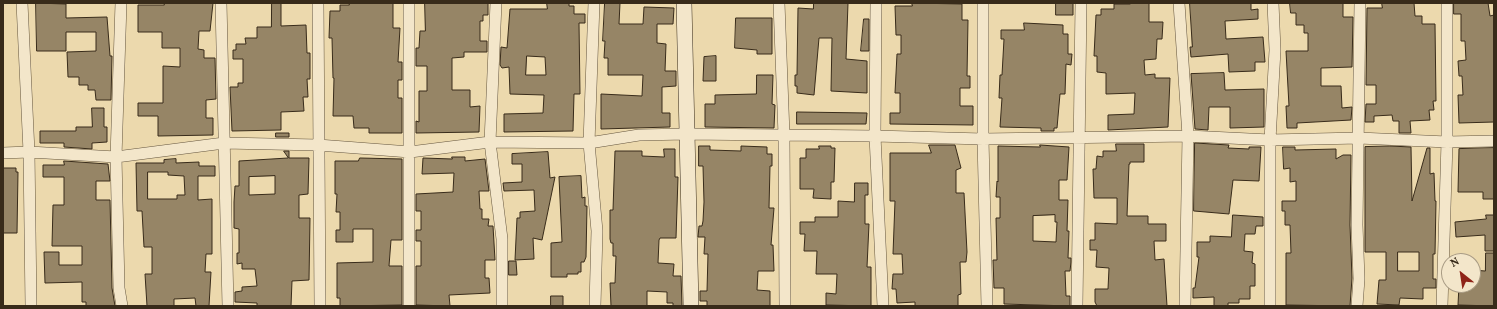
<!DOCTYPE html>
<html>
<head>
<meta charset="utf-8">
<style>
  body { margin:0 }
  #map { position:relative; width:1497px; height:309px; overflow:hidden; background:#ecd9ad; font-family:Vollkorn,serif }
  canvas { display:block }
  .frame { position:absolute; inset:0; border:4px solid #382b1a; pointer-events:none }
  .north { position:absolute; left:1441px; top:253px; width:40px; height:40px; box-sizing:border-box; background:#f3e6ca; border:1px solid #a89b84; border-radius:50%; rotate:330deg; font-size:11px; font-weight:700; line-height:16px; text-align:center; color:#382b1a }
  .north::after { content:''; display:block; margin:auto; width:14px; height:18px; background:#8f2418; clip-path:polygon(50% 0,100% 100%,50% 72%,0 100%) }
</style>
</head>
<body>
<div id="map">
<canvas width="1497" height="309"></canvas>
<div class="frame"></div>
<div class="north">N</div>
</div>
<script>
const c = document.querySelector('canvas').getContext('2d');
c.lineJoin = 'round';
function paint(path, color) { c.fillStyle = color; c.fill(path, 'evenodd'); }
function strokePath(path, color, width, dash) { c.strokeStyle = color; c.lineWidth = width; c.lineCap = dash ? 'butt' : 'round'; c.setLineDash(dash || []); c.stroke(path); }
const building = new Path2D(`
  M36,3l30,1v14l41,-1 3,39h2l-1,44h-15l-1,-10h-7v-5h-9v-8h-11l-1,-25 29,-1v-19h-30v19h-29z
  M164,3h49l-3,28h-11l-1,18 6,1v8h11l1,41 -10,1v18h7v17l-55,1v-20h-20v-13h25v-37l17,1v-19h-18v-16h-24v-27h26z
  M272,3h9v23l25,-1 1,28h3v26h-3l1,18h-5l1,14 -23,1v18l-49,1 -2,-44h8v-4h5v-24h-10v-9h3v-6h10l-1,-6h12v-11h14z
  M349,3h44v25h7l-2,34h4v18h-4v18h4v35h-33v-5h-15l-1,-12h-20l1,-38h-1l-1,-40h-3l1,-27h10v-6h9z
  M425,3h63v12h-5v6h-3v20h7v11h-23v5l-12,1v32h18v17l10,-1 -1,26 -63,1v-12l3,1v-31h8v-25h-11v-18h3l1,-17h5z
  M547,3h22v3h5v8h11v9h-6l1,71h-6l-1,37 -69,1v-18l39,-1 1,-18 -34,-1 -1,-27 -7,1 -2,-3 1,-18 6,1 3,-39h37zM527,56l18,1 1,18h-20z
  M605,3h15l-1,21h24l1,-17 30,1 -1,16h-16v19l9,1 -1,27h11v15l-14,1v26h8v14l-69,2v-35l41,2 1,-21h-35v-17h-4l1,-17h-2z
  M814,3h34l-2,56 21,2v32l-36,-2 1,-53h-13l-5,57 -17,-2v-7h-2v-11h2l1,-67 15,1z
  M912,3l50,1v16h6l-1,56h3v12h-10v18h13v19l-83,-1v-11h10v-20h-5l2,-39h4v-19h-5l-1,-29h17z
  M1056,3h17v12h-17z
  M1130,3h19v19h14l-1,17h-5l-1,20 -12,1 1,15 10,-1v4h15l-2,49 -60,3v-15l26,-1 1,-21 -29,1v-21l-9,-1v-16h-3l2,-41h5v-6h13v-5h16z
  M1190,3h61v7l7,-1v10l-33,2 1,18 37,-2 2,25h-10v9l-26,1 -1,-18 -37,3 -1,-10h2z
  M1290,3h53v14h10l-1,50 -31,1v18h20l1,22 10,-1 -1,13 -54,3v5h-10l-1,-22h3l-3,-55h22v-18h-4v-8h-8v-12h-5z
  M1382,3h32l1,13h7v8h13l1,77h-3l1,9h-5l1,10 -20,1 1,12h-12v-12h-6l-1,-6 -18,1v6h-9l1,-18h10v-19h-10l1,-77h15z
  M1454,3h34l2,13 4,-1v107l-35,1 -1,-28h5l-1,-19h-3l-1,-15 8,-1 -1,-19h-4v-27h-7z
  M736,18h36v36h-15v-4l-22,-2z
  M864,19h5v32h-8z
  M1024,23l39,2v9h5v20h4l-1,11 -5,-1 -1,30h-5l-3,34h-3v3h-13v-3l-41,-1 2,-29h-3l1,-23h2l2,-36h-3v-9h23z
  M716,56v25h-13l1,-24z
  M1224,73l1,17 39,-1v38l-34,1v-21h-21l-1,23 -13,-1 -4,-55z
  M757,75h16l-1,29 3,1 -1,23 -69,-1v-23h10v-9l41,-1z
  M92,108h12v19h3v15l-15,1v6l-28,-2v-4h-24v-12h36v-4h16z
  M797,112l70,1 -1,11h-69z
  M276,133h13v4h-13z
  M1195,143l34,2 -1,3 21,1v-2h12l-2,34 -26,-1 -4,34 -35,-3z
  M1116,144h28v18h-14v2h-1l-2,52h21v8h18v17h-12l1,19 9,-1 3,47h-70l-2,-4v-13h13l1,-21 -13,-1 1,-17h-7v-10h5v-17l22,1v-26h-23l-1,-29h3l1,-13 6,1v-6h13z
  M929,145h26l6,23 -5,2v23h8l3,59 -1,10h-6l1,32 -3,1v11h-43v-4l-18,1 -1,-14h-4l1,-15h10l-1,-20h-9l2,-53h-5v-48h41z
  M1040,145l29,2 -2,33h-8v20h9l-1,31h2l-1,27h3v4l-1,9h-5l1,25h4v10l-66,-2v-16h-10l-1,-28h4l-1,-42h4v-21h-4l1,-16 1,1v-36l42,1zM1055,215v7h2l-1,20 -23,-1v-25z
  M699,146h11v4l31,1v-5l26,1v7h5v12h-2l-1,42h5l-3,37h2l1,26h-16l-1,19 13,1v15h-63v-5h-7v-10h7l1,-37h-4l1,-17h-7l1,-11h3l1,-5 1,-19 -1,-36h-4z
  M819,146h12v2h4l-1,34h-3v17l-18,-1 1,-9h-14v-31h6v-9h13z
  M1390,146l21,1 1,54 15,-53h3v26l4,-1 1,28h1l-1,53h-2v25h3v9h-13v11l-23,-1 -1,7 -22,-1 2,-24h7v-28h-21v-105zM1398,252h21v19h-21z
  M1283,147h12v3l41,-1v10l7,-4h8l-1,70 2,53 -2,28 -64,-1v-52h5l-1,-28h-5v-14h-3v-10h14v-20l-6,1v-14l-6,1z
  M1494,148v51h-11v-7h-25l1,-43z
  M664,149h11v28h3l-2,61h-16l-1,2 -1,23 16,1 -1,12h8l1,30h-9v-3h-6v-11l-20,-1v15h-36l-1,-23h5l1,-27h-3v-13h-2l-1,-4v-29h3l2,-59h27v5l22,1z
  M284,151h5v7h20l-1,36 -9,1v23h11l-1,62 -17,1 -1,25h-34v-3l-22,-1v-10l7,-1v-4l15,-1 -2,-17h-13v-6l-5,1v-11h2v-24l-5,-1v-26l1,-16h4v-25l49,-3zM275,176v18l-26,1v-18z
  M548,152l2,26 5,-1 -13,63 -9,-2 1,21 -19,1 2,-42h3v-6l15,-1 -1,-21 -30,1 -1,-8 19,-1v-18h-10v-10z
  M452,157h13v4l20,-2 4,32h-10l1,18h2v10h7l-1,7h5l2,34h-10v18h4l1,15 -41,2 1,11 -34,-1v-39h5v-25h-5v-11h5v-19h-5v-17l37,-2 1,-19 -32,1 1,-16 29,1z
  M360,158l42,1v81h-11l-2,26h13v39l-62,1v-8h-3v-35l36,-1v-33h-20v13h-17v-12h4v-18h-4l1,-18h-2v-33h23z
  M176,159v4l23,-1v4h16v10h-17v24l14,-1v55h-6l-1,18h6l-2,34h-13l-1,-8 -21,1v7h-27l-2,-32h7v-27h-8l-2,-36h-5l-1,-48h28v-3zM148,172h20v3l16,1 1,19h-8v4h-29z
  M64,161l44,3 2,17h-14v19h14l2,88 3,18h-29v-4h-4v-20l-37,1 -1,-31h15v13h23v-19h-30l1,-41h11v-28h-21v-12h21z
  M3,168h13v4h2l-1,61h-14z
  M581,176l1,22 3,-1v9h2l-1,51 -2,5h-3v10h-3v2h-11v3h-16v-34l11,-1 -3,-65z
  M855,183h13v12h-3v29h4l-2,43h4v39l-45,-1v-12l10,1 1,-20h-21l1,-23h-13l1,-17h-5v-12h15v-5h23v-16l16,1z
  M1233,215l30,2v9h-7l-1,8h-10l-1,17 9,1 -1,11 3,1v22h-5v13h-11v4h-11v3h-14v-9l-21,1v-10h2l4,-31h-2v-15h13v-6l21,1z
  M1486,215h8v36h-9v-16l-29,2 -1,-15 31,-3z
  M1486,253h8v53l-36,-1 1,-20h14v-15l12,1z
  M509,261h7l1,14h-8z
  M551,296h12v10h-12z`);
paint(building, '#968566');
strokePath(building, '#382b1a', 1);
const street = new Path2D(`
  M22,3l7,149 2,154
  M121,3l-5,154 3,131 3,18
  M221,3l7,303
  M318,3l2,303
  M409,3v303
  M496,3l-6,139 12,97v67
  M594,3l-5,140 8,88 -2,75
  M779,3l5,132 1,171
  M876,3l-1,133 8,170
  M983,3v136l4,167
  M1179,3l9,133 -3,170
  M3,153l26,-1 87,5 108,-14 94,2 92,7 80,-10 99,1 50,-8 47,-1 189,2 108,3 205,-3 82,4 89,-2 88,4 47,-1
  M1077,306l4,-303
  M1270,306v-166l5,-90 -2,-47
  M1357,306l2,-27 -2,-54 3,-222
  M1442,306l5,-164v-139`);
const secondary = new Path2D(`
  M684,3l7,303`);
strokePath(street, '#65563f', 12);
strokePath(secondary, '#382b1a', 16);
strokePath(street, '#f3e6ca', 11);
strokePath(secondary, '#f3e6ca', 15);
</script>
</body>
</html>
